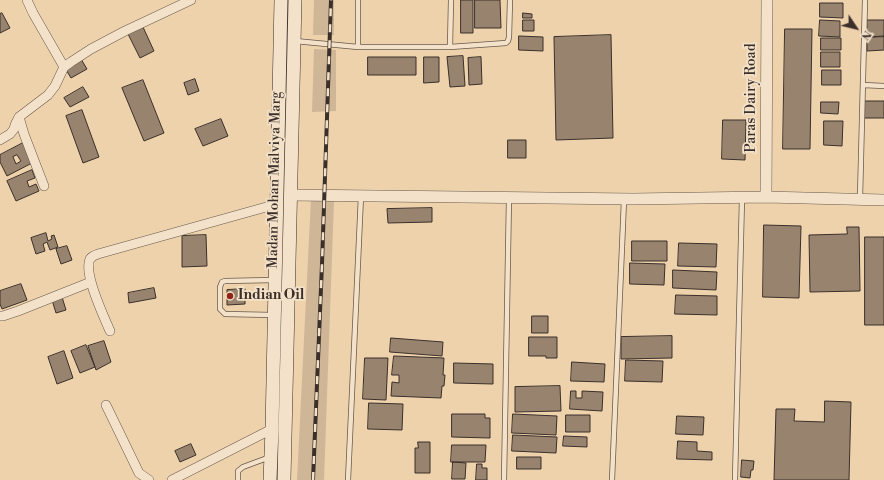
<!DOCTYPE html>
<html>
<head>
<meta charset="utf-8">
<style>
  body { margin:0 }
  #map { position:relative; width:884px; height:480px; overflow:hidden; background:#edd2ac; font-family:"Libre Bodoni",serif }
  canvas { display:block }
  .north { position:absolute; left:836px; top:8px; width:40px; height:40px; -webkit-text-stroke:3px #f3e2c9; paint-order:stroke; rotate:125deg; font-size:11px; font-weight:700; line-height:16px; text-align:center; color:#3b2f2a }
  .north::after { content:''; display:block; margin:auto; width:14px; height:18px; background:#3b2f2a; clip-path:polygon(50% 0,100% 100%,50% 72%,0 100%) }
</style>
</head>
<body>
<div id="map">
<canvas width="884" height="480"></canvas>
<div class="north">N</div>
</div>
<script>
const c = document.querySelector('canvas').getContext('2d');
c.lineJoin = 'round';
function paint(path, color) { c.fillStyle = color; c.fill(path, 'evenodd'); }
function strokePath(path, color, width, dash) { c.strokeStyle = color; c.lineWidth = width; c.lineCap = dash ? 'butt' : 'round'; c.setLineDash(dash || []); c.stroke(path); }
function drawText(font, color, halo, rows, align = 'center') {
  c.font = font + ' "Libre Bodoni",serif'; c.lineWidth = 3.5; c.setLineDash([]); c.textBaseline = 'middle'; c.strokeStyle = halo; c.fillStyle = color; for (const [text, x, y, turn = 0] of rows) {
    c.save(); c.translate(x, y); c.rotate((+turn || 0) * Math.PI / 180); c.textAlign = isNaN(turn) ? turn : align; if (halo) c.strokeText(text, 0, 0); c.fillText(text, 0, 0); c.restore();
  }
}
paint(new Path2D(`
  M314,0h20v35h-21z
  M314,49l22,1v61l-24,1z
  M311,199l23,1 -10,280h-27z`), '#cfb696');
const building = new Path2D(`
  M461,0h12v33h-12z
  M475,0h25l1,28h-26z
  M820,3h23v15l-23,-1z
  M2,13l8,15 -10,5v-19z
  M523,13l9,1v4h-9z
  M523,20h11v11h-11z
  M820,20l20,1v16l-21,-1z
  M867,20h17v16l-16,1z
  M143,27l11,24 -14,7 -12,-24z
  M785,29h27l-2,120h-27z
  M611,35l2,103 -57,2 -2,-103z
  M519,36l24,1v14l-24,-1z
  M884,37v13l-17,1v-13z
  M821,38h20v12h-20z
  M821,52h19v15h-19z
  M463,56l2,30 -15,1 -3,-30z
  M368,57h48v18h-48z
  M424,57h15v25l-15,1z
  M481,57l1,27 -13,1 -1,-27z
  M81,59l6,10 -16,9 -6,-10z
  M822,70h19v15h-19z
  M195,79l4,12 -11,4 -4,-12z
  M143,80l21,53 -20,8 -22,-53z
  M83,87l6,10 -19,10 -6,-9z
  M864,101h20v17h-20z
  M821,102h18l-1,12 -17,-1z
  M82,110l17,47 -16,6 -17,-47z
  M221,119l7,17 -25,10 -8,-17z
  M723,120h23l-1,40 -23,-1z
  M824,121h19l-1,25 -18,-1z
  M508,140h18v18h-18z
  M23,143l9,20 -25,13 -7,-14v-7zM17,155l4,6 -5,3 -3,-7z
  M32,170l3,8 -8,3 2,6 7,-3 3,7 -23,10 -9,-20z
  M432,208v14l-44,1 -1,-14z
  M764,225l37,1 -2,72 -36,-1z
  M847,227h12l1,64 -50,1 -1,-57 38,-1z
  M46,233l2,8 4,-2 -1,-3 3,-1 4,12 -8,3 -3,-8 -4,2 2,7 -9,3 -5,-16z
  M206,235l1,31 -25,1v-31z
  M865,237h19v88h-19z
  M632,241h35v20h-35z
  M679,243l38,1 -1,23 -38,-1z
  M67,246l5,14 -11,4 -5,-15z
  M630,263l35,1 -1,21 -34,-1z
  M673,270l44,2 -1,18 -43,-2z
  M21,284l6,16 -25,9 -2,-5v-13z
  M154,288l2,10 -27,5 -1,-10z
  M245,289v15l-18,1v-15z
  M676,295l41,1v19l-42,-1z
  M62,297l4,13 -10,3 -4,-13z
  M532,316h16v17h-16z
  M672,336v22l-51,1v-22z
  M529,337h28v21h-11v-2h-17z
  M391,338l52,4 -1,14 -52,-4z
  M104,341l7,21 -15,8 -8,-24z
  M86,345l9,22 -15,6 -9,-22z
  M64,351l9,27 -16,6 -9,-27z
  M394,356l50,2 -1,17h2l-1,11h-2l-1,12 -50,-2 1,-14 7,1v-8h-7z
  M365,358h23l-2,42 -23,-1z
  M626,360l37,1 -1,21 -37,-1z
  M572,362l33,2 -1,18 -33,-1z
  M454,363l39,1v20l-39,-1z
  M560,386l1,25 -46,1v-25z
  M571,391h5v7h6v-7l21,1 -1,19 -32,-2z
  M825,401l26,1 -2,78h-75l2,-71h19l-1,12 30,1z
  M369,403l34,1 -1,26 -34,-1z
  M452,414h33v4h5v20l-38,-1z
  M513,414l44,2 -1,19 -44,-2z
  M566,415h24v17h-24z
  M677,416l27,1 -1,18 -27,-1z
  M513,435l44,2 -1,16 -44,-2z
  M564,436l23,1v10l-24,-1z
  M678,441l19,1v9l15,1v8l-35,-1z
  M418,442h12v31h-15v-25h3z
  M191,444l5,11 -16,7 -5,-11z
  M452,445h34l-1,17h-34z
  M517,457h24v12h-24z
  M742,460l12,1 -1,9h-2l-1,8 -9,-1z
  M453,462l13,1 -1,16h-13z
  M477,464h5v4h5v12h-11z`);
paint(building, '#98846e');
strokePath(building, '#3b2f2a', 1);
const service = new Path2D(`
  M295,41l63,6h92l1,-47
  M358,47v-47
  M450,47l56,-4 2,-2 1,-4 1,-37
  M863,85l21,1
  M860,198l5,-198
  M273,315l-48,-1 -5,-5v-22l2,-5 3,-1 49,-1
  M238,480v-9l5,-4 27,-10
  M348,480l13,-284
  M504,480l5,-282
  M612,480l12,-280
  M735,480l7,-282`);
const minor = new Path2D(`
  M27,0l6,13 31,54
  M19,117l5,17 20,52
  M0,140l10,-6 4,-5 1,-4 4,-8 29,-22 7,-9 9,-19 7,-5 20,-13 34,-18 66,-31
  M0,316h3l15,-5 73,-29
  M110,331c-6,-14 -27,-58 -20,-72 2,-3 5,-4 8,-5l179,-50
  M106,405l33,68 10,7
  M172,480l100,-51`);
const tertiary = new Path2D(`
  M291,195l342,4 133,-2 118,3
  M766,197l1,-197`);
const secondary = new Path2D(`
  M270,480l2,-51 9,-429
  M284,480l11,-480`);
strokePath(service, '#68584a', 6);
strokePath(minor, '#68584a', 10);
strokePath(tertiary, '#68584a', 12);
strokePath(secondary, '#3b2f2a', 14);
strokePath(service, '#f3e2c9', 4.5);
strokePath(minor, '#f3e2c9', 9);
strokePath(tertiary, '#f3e2c9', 11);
strokePath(secondary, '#f3e2c9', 13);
const rail = new Path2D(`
  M313,480l9,-216 9,-264`);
strokePath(rail, '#3b2f2a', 4);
strokePath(rail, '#f3e2c9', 2.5, [8]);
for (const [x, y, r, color] of [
  [230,296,4,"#8f2418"]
]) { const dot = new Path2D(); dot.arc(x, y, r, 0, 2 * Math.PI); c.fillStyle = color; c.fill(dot); strokePath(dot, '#f3e2c9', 1.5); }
drawText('14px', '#3b2f2a', '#f3e2c9', [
  ["Paras Dairy Road",752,98,-90],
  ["Madan Mohan Malviya Marg",275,180,-89]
]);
drawText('bold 14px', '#3b2f2a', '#f3e2c9', [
  ["Indian Oil",238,296]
], 'left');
</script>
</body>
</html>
